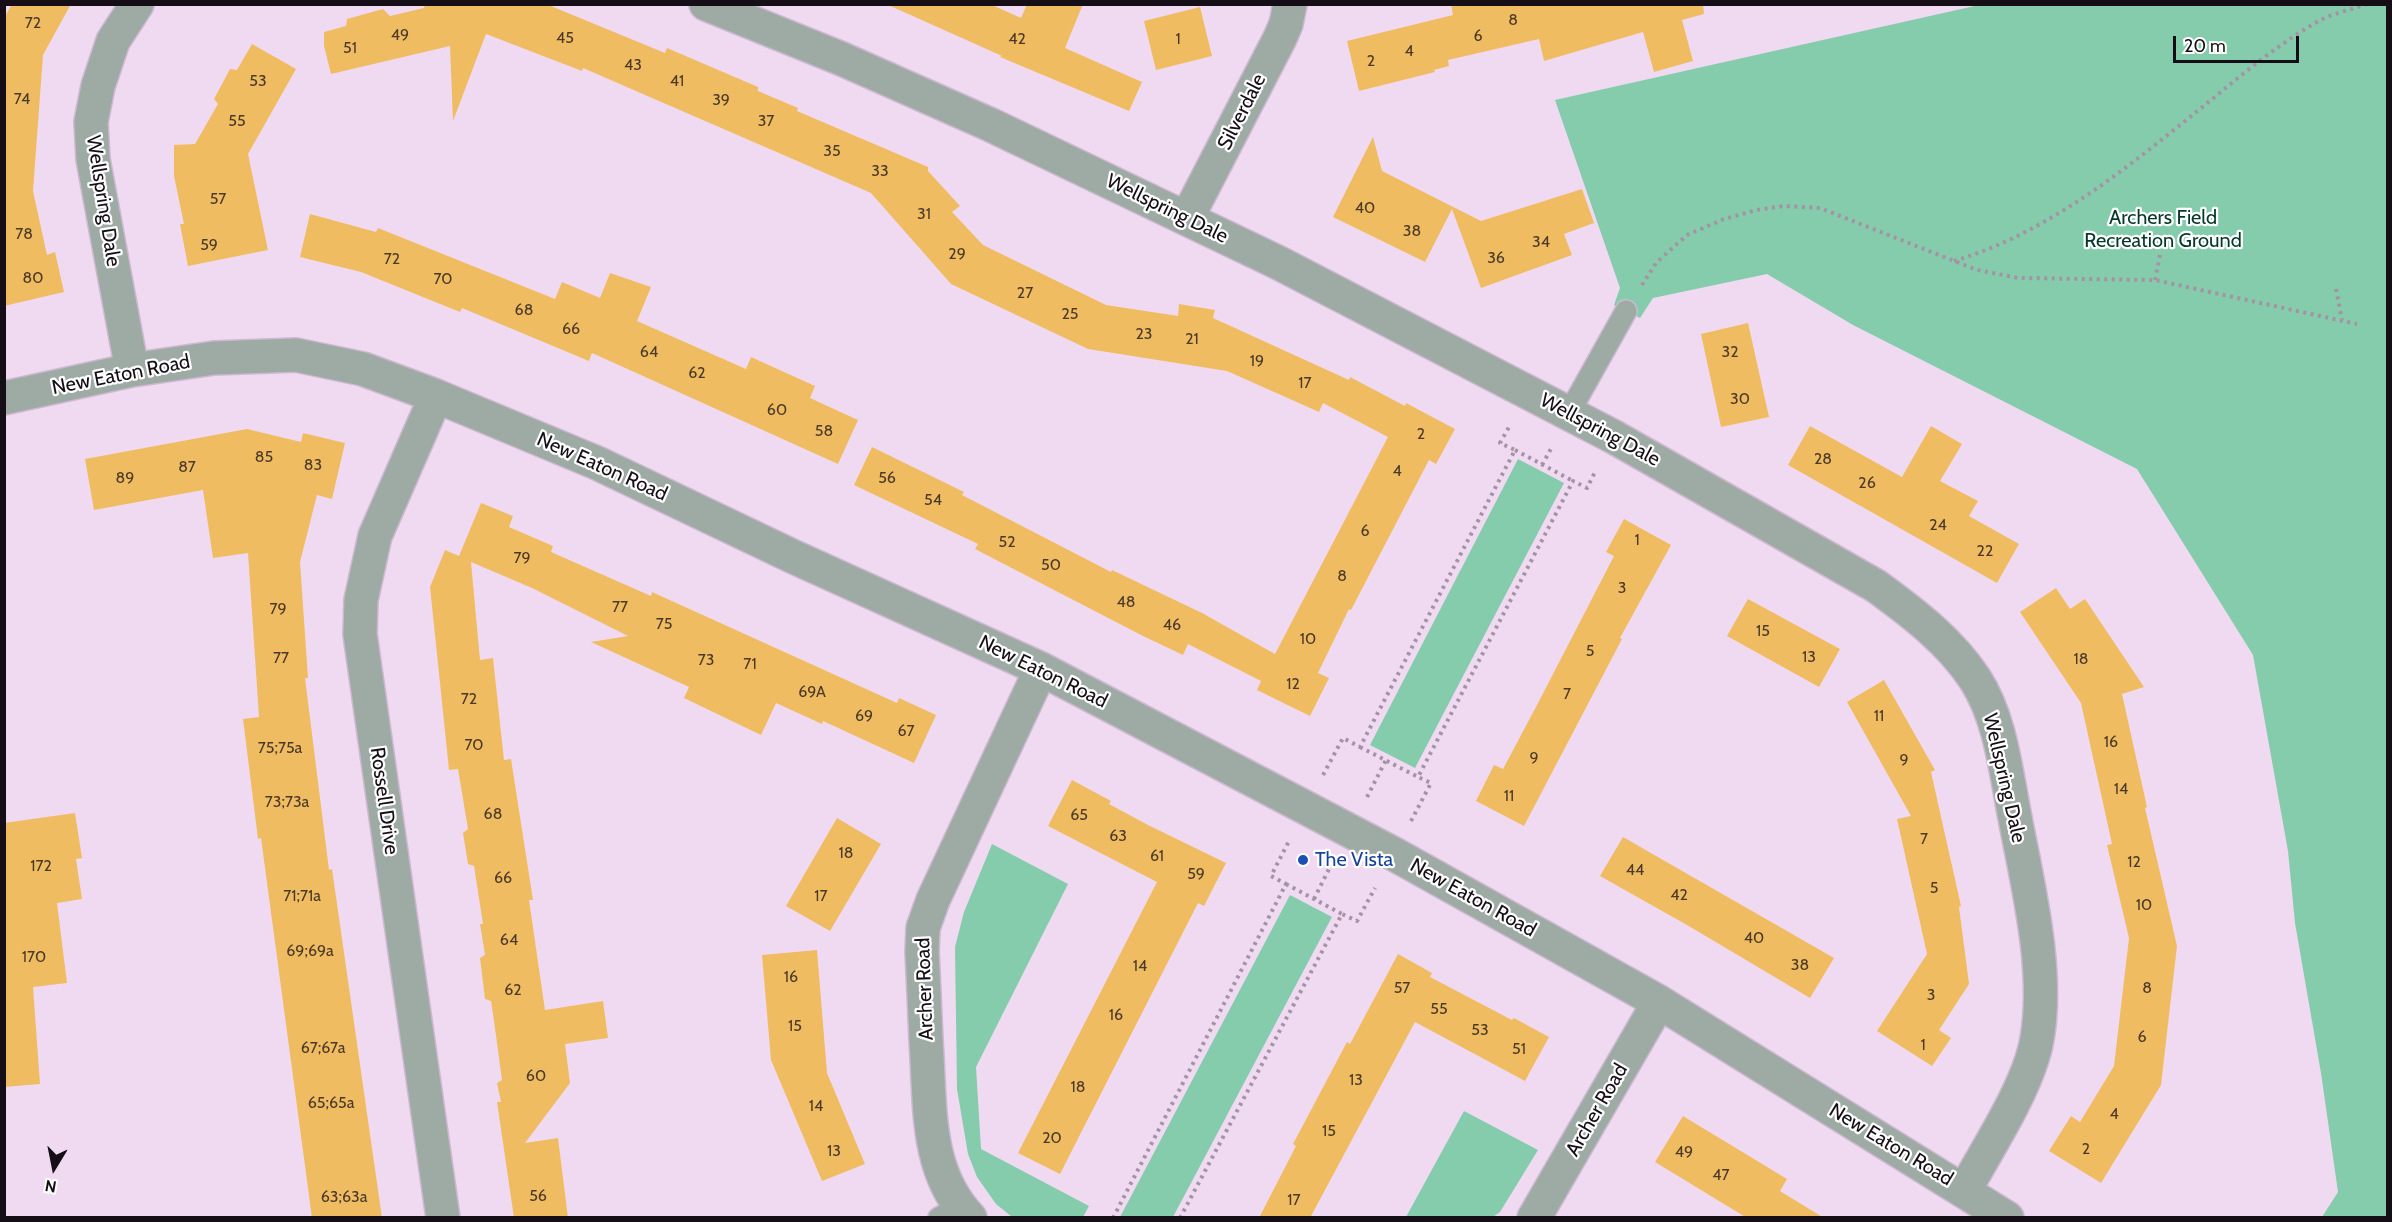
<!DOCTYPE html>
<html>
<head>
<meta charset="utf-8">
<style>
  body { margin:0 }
  #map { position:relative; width:2392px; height:1222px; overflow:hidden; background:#f0daf2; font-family:Cabin,sans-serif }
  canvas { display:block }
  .frame { position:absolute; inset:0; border:6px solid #150e16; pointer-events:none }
  .north { position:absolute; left:24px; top:1138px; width:60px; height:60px; -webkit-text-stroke:4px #fff; paint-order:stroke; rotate:190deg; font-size:16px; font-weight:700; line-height:24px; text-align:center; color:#150e16 }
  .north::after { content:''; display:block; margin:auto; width:21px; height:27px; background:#150e16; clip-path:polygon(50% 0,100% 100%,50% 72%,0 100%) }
  .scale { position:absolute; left:2173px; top:36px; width:126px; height:27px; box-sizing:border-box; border:3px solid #150e16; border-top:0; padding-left:8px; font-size:18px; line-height:21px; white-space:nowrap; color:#150e16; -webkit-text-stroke:4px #fff; paint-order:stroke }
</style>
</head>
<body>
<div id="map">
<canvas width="2392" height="1222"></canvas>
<div class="frame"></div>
<div class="north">N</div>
<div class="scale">20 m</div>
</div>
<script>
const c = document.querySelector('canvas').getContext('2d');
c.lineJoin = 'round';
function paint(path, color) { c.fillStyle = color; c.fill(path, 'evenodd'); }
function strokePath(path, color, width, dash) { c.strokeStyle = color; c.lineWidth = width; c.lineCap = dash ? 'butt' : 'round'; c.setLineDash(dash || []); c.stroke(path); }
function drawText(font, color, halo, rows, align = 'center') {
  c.font = font + ' Cabin,sans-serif'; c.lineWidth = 4.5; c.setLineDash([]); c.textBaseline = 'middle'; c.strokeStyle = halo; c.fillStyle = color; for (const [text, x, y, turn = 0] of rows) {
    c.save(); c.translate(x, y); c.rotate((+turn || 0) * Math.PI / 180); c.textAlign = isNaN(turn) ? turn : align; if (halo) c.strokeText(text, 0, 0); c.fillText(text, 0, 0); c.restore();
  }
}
paint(new Path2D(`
  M1979,5h408v1212h-65l16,-25 -17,-119 -26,-150 -7,-72 -35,-196 -116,-186 -284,-144 -86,-51 -114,24 -13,20 -26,-13 6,-17 -65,-188z
  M1518,459l46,24 -149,285 -45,-23z
  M992,844l76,40 -92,183 5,82 108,57 -6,11h-71l-16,-13 -19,-27 -9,-23 -11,-65 -2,-142 9,-35z
  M1290,895l42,22 -159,300h-53z
  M1464,1111l74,39 -38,62 -7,5h-87z`), '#85ccac');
paint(new Path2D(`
  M12,4h59l-28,51 -10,136 14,64 8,-3 9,40 -60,14v-288z
  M425,4l69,2 1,-2h51l119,49 2,-5 91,39v4l40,17 -1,3 131,56v4l32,35 -8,6 31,33 123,60 72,11 1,-12 36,6 -2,8 136,62 1,-3 55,29 1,-3 49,26 -19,35 -7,-4 -78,150 -2,-1 -31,64 11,5 -19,38 -53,-26 4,-9 -73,-37 -5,11 -42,-20 -166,-86 3,-5 -124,-59 18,-38 92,45 -2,3 149,77 1,-2 90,43 73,41 113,-217 -65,-34 -4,9 -92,-41 -139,-22 -137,-65 -80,-91 -288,-125 -1,3 -96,-37 -33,87 -3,-75 -119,28 -7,-28v-14l22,-6 1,-7 36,-10 7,7 34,-8z
  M886,4h104l31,14 6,-14h56l-18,44 77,34 -13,29 -129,-54 2,-1z
  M1451,4h252l1,10 -22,6 11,41 -39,11 -11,-40 -99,29 -5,-22 -91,21 1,6 -15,4 1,2 -76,19 -12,-50 106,-26z
  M1200,7l12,49 -56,14 -12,-49z
  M252,44l44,25 -48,85 20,96 -80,16 -8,-42h4l-10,-48v-31l21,-1 23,-40 -4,-5 16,-30 7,1z
  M1373,137l9,34 99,50 101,-32 12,34 -30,11 8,21 -91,33 -29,-79 -27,53 -92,-45z
  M310,214l66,18 2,-4 177,71 7,-17 38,16 10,-25 41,14 -14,34 109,48 5,-12 64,29 -5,12 48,22 -20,44 -246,-111 -3,8 -127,-53 -2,4 -99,-40 -61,-15z
  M1748,323l21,94 -48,10 -20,-93z
  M1810,426l92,51 29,-51 31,18 -22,37 38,20 -9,15 50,28 -22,39 -209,-118z
  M247,429l54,13 2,-9 42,10 -13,56 -15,-4 -17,67 8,116h-3l24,192 3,-1 50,349h-70l-51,-380 -3,1 -15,-120 16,-2 -11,-164 -35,5 -10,-68 -109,20 -9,-51z
  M481,503l32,13 -4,11 44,19 -2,6 100,44 1,-4 245,111 2,-5 37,17 -22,48 -91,-42 -1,3 -46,-21 -15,32 -77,-37 5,-11 -98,-45 37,-6 -96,-48 -61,-26 9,98 13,-2 11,102 7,-1 22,141h-4l16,110 58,-9 5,37 -43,6 5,39 -45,60 33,-5 10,80h-54l-17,-116h4l-4,-19 5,-3 -8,-59 -3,-20 -6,-2 -5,-41 5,-3 -5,-31h3l-9,-58 -6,-2 -5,-31 5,-4 -10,-60 -9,1 -19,-183 15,-37 14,6z
  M1624,519l47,26 -51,93 2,1 -98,187 -48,-25 18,-36 9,4 34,-64 77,-149 -8,-4z
  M2056,588l14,21 15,-10 59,88 -22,7 25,113 -2,1 32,138 -16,139 -60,98 -52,-32 22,-35 9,6 34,-56 15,-128 -22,-93 5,-1 -31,-141 -61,-91z
  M1748,599l92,50 -21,38 -92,-51z
  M1884,680l51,90 -4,2 30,134 -2,1 10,77 -30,46 12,8 -19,28 -55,-35 50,-77 -30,-135 14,-3 -64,-114z
  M1072,780l39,21 -2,3 39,21 78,38 -22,43 -6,-3 -138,271 -42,-21 139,-271 -109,-56z
  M75,813l7,45 -6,1 6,40 -25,4 10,80 -34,4 7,97 -36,3v-264z
  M837,818l44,26 -51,87 -44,-25z
  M1623,837l211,121 -24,40 -123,-73 -87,-49z
  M817,950l10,123 38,91 -43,17 -51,-121 -9,-105z
  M1398,954l34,19 -2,4 82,43 2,-2 35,19 -24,44 -110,-59 -105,196h-51l37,-72 -3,-2 54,-102 3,2z
  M1683,1116l104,63 -7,12 44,27h-77l-92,-56z`), '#f0bc62');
const service = new Path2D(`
  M1569,413l57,-102
  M939,1218l21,-12`);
const minor = new Path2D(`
  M706,4l136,55 149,66 288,138 335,174 262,149c37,27 74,55 99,93 26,40 31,94 40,139 13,68 34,152 22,221 -8,47 -49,108 -72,151
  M1187,218l93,-180 6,-14 4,-20
  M132,370l-39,-211 -2,-37 7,-36 15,-45 24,-37
  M436,396l-61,140 -14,64 -1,34 83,584
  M4,398l128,-28 82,-12 82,-3 67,14 73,27 161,67 197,94 247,112 353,185 265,148 348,216
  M970,1218c-42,-44 -40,-104 -43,-160 -2,-35 -3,-70 -5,-106l1,-24 10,-28 108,-231
  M1534,1218l125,-216`);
strokePath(service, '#cdb9cf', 24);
strokePath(minor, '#cdb9cf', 36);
strokePath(new Path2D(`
  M1954,261c95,-28 175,-95 251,-156 35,-29 71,-59 110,-82 15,-9 35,-13 52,-19
  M2155,280l5,-25
  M1642,285l14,-22 31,-28 37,-16 33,-9 27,-4 36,2 157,62 42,8 136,2 202,44
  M2336,289l6,31
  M1515,450l58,31
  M1542,465l10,-18
  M1360,747l58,30
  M1323,775l20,-37 17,9 155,-297 -15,-7 9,-16
  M1367,797l19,-37
  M1411,821l20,-38 -13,-6 155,-296 14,7 9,-18
  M1286,884l56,30
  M1314,899l17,-34
  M1113,1218l173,-334 -15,-8 18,-35
  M1180,1218l162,-304 15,7 18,-33`), '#a493a5', 4, [3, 4.5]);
strokePath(service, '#9daba4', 21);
strokePath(minor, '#9daba4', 33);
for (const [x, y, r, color] of [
  [1303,860,6,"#1a4fb4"]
]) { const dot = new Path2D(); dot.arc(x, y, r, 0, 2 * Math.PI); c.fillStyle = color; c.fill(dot); strokePath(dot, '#fff', 2); }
drawText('16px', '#4c3a29', null, [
  ["8",1513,20],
  ["72",33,23],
  ["49",400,35],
  ["6",1478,36],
  ["45",565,38],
  ["42",1017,39],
  ["1",1178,39],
  ["51",350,48],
  ["4",1409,51],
  ["2",1371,61],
  ["43",633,65],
  ["53",258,81],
  ["41",677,81],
  ["74",22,99],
  ["39",721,100],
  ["55",237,121],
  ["37",766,121],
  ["35",832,151],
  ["33",880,171],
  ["57",218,199],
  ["40",1365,208],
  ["31",924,214],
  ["38",1412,231],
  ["78",24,234],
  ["34",1541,242],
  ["59",209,245],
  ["29",957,254],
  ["36",1496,258],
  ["72",392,259],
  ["80",33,278],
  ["70",443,279],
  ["27",1025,293],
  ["68",524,310],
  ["25",1070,314],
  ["66",571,329],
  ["23",1144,334],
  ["21",1192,339],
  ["64",649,352],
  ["32",1730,352],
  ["19",1257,361],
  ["62",697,373],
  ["17",1305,383],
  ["30",1740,399],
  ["60",777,410],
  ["58",824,431],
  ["2",1421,434],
  ["85",264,457],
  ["28",1823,459],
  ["83",313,465],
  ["87",187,467],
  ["4",1397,471],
  ["89",125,478],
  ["56",887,478],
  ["26",1867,483],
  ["54",933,500],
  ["24",1938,525],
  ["6",1365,531],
  ["1",1637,540],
  ["52",1007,542],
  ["22",1985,551],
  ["79",522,558],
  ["50",1051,565],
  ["8",1342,576],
  ["3",1622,588],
  ["48",1126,602],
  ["77",620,607],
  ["79",278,609],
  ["75",664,624],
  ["46",1172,625],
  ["15",1763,631],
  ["10",1308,639],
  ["5",1590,651],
  ["13",1809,657],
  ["77",281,658],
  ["18",2081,659],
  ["73",706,660],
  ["71",750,664],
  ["12",1293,684],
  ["69A",812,692],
  ["7",1567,694],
  ["72",469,699],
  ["69",864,716],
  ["11",1879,716],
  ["67",906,731],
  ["16",2111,742],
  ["70",474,745],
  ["75;75a",280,748],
  ["9",1534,758],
  ["9",1904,760],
  ["14",2121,789],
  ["11",1509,796],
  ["73;73a",287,802],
  ["68",493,814],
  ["65",1079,815],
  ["63",1118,836],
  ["7",1924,839],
  ["18",846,853],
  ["61",1157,856],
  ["12",2134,862],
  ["172",41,866],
  ["44",1635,870],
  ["59",1196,874],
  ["66",503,878],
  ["5",1934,888],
  ["42",1679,895],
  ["71;71a",302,896],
  ["17",821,896],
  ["10",2144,905],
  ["40",1754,938],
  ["64",509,940],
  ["69;69a",310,951],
  ["170",34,957],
  ["38",1800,965],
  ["14",1140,966],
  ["16",791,977],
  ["57",1402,988],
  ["8",2147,988],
  ["62",513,990],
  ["3",1931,995],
  ["55",1439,1009],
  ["16",1116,1015],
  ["15",795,1026],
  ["53",1480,1030],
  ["6",2142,1037],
  ["1",1923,1045],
  ["67;67a",323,1048],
  ["51",1519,1049],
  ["60",536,1076],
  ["13",1356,1080],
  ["18",1078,1087],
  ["65;65a",331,1103],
  ["14",816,1106],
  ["4",2114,1114],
  ["15",1329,1131],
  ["20",1052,1138],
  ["2",2086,1149],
  ["13",834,1151],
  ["49",1684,1152],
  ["47",1721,1175],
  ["56",538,1196],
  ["63;63a",344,1197],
  ["17",1294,1200]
]);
drawText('20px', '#150e16', '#fff', [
  ["Silverdale",1242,112,-63],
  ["Wellspring Dale",103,201,81],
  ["Wellspring Dale",1167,209,26],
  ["New Eaton Road",121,375,-11],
  ["Wellspring Dale",1600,430,28],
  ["New Eaton Road",602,467,24],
  ["New Eaton Road",1043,672,26],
  ["Wellspring Dale",2004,778,77],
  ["Rossell Drive",384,801,82],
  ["New Eaton Road",1473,898,29],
  ["Archer Road",925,989,-92],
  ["Archer Road",1597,1110,-60],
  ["New Eaton Road",1891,1145,31]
]);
drawText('20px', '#053826', '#fff', [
  ["Archers Field",2163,218],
  ["Recreation Ground",2163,241]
]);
drawText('20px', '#164399', '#fff', [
  ["The Vista",1315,860]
], 'left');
</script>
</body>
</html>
